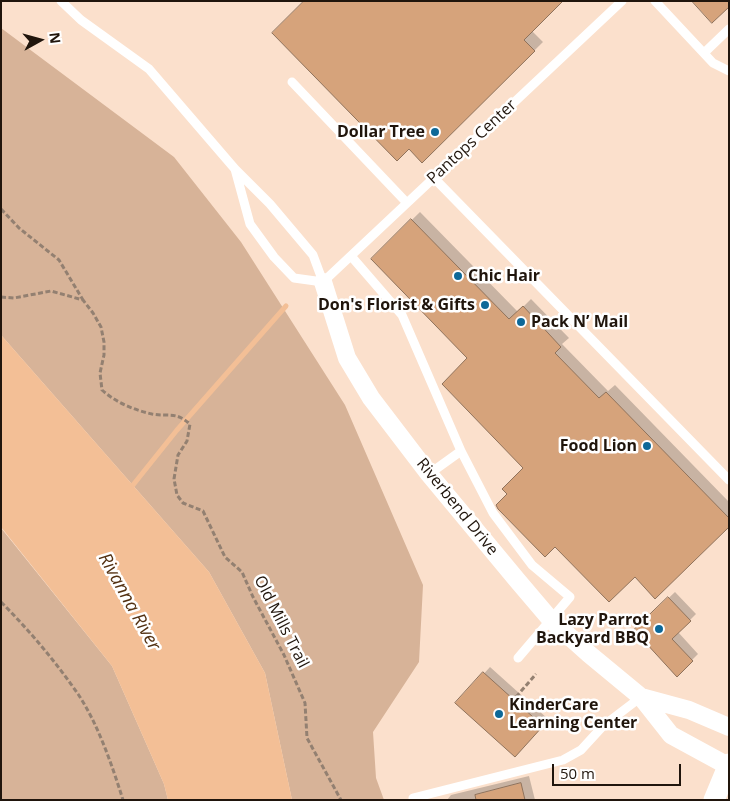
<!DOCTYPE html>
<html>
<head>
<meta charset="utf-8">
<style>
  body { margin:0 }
  #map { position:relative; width:730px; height:801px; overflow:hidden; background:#fbe0cc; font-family:"Open Sans",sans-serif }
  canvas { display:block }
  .frame { position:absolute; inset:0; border:2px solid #20150c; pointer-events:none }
  .north { position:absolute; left:15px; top:15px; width:50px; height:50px; -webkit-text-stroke:4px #fff; paint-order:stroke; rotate:83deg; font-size:14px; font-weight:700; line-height:20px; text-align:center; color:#20150c }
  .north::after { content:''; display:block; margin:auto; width:18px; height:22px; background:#20150c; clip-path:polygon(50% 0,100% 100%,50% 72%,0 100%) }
  .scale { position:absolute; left:552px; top:764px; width:129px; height:22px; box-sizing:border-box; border:2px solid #20150c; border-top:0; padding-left:6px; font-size:15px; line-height:18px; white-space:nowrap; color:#20150c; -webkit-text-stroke:4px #fff; paint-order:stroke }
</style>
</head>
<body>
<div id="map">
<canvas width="730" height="801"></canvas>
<div class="frame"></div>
<div class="north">N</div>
<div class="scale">50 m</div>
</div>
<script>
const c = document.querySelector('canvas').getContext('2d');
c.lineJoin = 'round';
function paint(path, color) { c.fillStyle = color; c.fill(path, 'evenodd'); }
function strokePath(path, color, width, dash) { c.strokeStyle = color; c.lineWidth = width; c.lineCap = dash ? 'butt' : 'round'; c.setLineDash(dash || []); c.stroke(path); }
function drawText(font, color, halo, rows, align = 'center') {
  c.font = font + ' "Open Sans",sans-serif'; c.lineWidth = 5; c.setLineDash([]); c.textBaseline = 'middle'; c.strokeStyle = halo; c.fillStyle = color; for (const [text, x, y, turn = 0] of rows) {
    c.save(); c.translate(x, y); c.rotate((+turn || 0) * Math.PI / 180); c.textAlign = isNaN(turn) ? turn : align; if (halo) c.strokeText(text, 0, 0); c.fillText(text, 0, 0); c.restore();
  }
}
paint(new Path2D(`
  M1,28l173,129 67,85 104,163 78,180 -4,77 -46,70 3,46 8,22h-92l-27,-127 -56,-101 -208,-237z
  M1,528l111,138 52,118 4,16h-167z`), '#d7b398');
paint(new Path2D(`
  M1,335l208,237 56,101 27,127h-124l-4,-16 -52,-118 -111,-139z`), '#f3bf96');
paint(new Path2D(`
  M532,31l11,11 -121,120z
  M420,212l98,100 13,-13 38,39 -7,6 46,47 7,-6 114,117v23l-94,51 -80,-31 -46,-51 16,-27 -56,-109 -97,-99z
  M675,592l21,22 -18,18 20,22 -21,21 -42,-45z
  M490,667l58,52 -27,30 -64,-46z
  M529,776l6,24h-88l4,-5z`), '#0003');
strokePath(new Path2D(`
  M133,485l44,-55 109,-124`), '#f3bf96', 5);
const building = new Path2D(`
  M304,1h259l-39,39 11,11 -113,112 -13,-14 -12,12 -125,-128z
  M692,1h37v6l-17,16z
  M411,219l98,100 14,-13 38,41 -6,6 44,45 7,-6 123,126v9l-74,72 -20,-22 -26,25 -54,-55 -10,10 -47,-48 -2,-4 11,-11 -5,-5 21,-21 -81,-84 25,-26 -96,-99z
  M668,597l23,24 -19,18 21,22 -16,16 -43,-47z
  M483,672l60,54 -28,31 -60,-54z
  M521,783l4,17h-49l-1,-5z`);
paint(building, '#d6a37b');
strokePath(building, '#8f725b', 1);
strokePath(new Path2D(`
  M1,209l18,19 40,32 24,40
  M1,297l13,1 37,-7 32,9 10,13 8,14 3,15v13l-4,18 2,17c13,12 32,20 50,24 17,3 23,-3 38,10l-3,17 -9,14 -4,24 3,16 6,8 20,8 22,46 17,15 11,25 31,58 21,48 2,35 34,62
  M1,602c28,28 54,59 77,92 20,30 34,71 45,106
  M516,697l20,-23`), '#938071', 3, [5, 2.5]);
strokePath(new Path2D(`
  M61,1l20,19 68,49 86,100 35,35 43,51 10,27
  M655,1l58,62 16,8
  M704,53l25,-24
  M292,82l115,121
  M235,169l15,55 24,33 20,21 29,4
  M434,178l295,302
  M351,256l51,59 59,136 32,62 39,52 38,32 -52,61
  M323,282l299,-281
  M429,474l32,-23
  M413,798l150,-38 18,-10 22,-24 38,-29`), '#fff', 9);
strokePath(new Path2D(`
  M323,282l24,76 24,40 58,76 88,106 34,40 38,34 52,43 30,38 57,31
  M641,697l48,13 40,17`), '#fff', 18);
strokePath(new Path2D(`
  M714,800l15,-36`), '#fff', 21);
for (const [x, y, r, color] of [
  [435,132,5,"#0d6898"],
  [458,276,5,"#0d6898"],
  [485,305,5,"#0d6898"],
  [521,322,5,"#0d6898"],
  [647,446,5,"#0d6898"],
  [659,629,5,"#0d6898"],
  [499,714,5,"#0d6898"]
]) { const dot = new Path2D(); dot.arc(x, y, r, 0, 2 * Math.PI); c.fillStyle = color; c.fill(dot); strokePath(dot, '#fff', 2); }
drawText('bold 16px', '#20150c', '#fff', [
  ["Dollar Tree",425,132],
  ["Chic Hair",468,276,"left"],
  ["Don's Florist & Gifts",475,305],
  ["Pack N’ Mail",531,322,"left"],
  ["Food Lion",637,446],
  ["Lazy Parrot",649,620],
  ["Backyard BBQ",649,638],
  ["KinderCare",509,705,"left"],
  ["Learning Center",509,723,"left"]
], 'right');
drawText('16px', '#20150c', '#fff', [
  ["Pantops Center",472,142,-43],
  ["Riverbend Drive",457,507,51],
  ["Old Mills Trail",281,622,63]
]);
drawText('italic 18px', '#533112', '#fff', [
  ["Rivanna River",129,602,61]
]);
</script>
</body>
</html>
